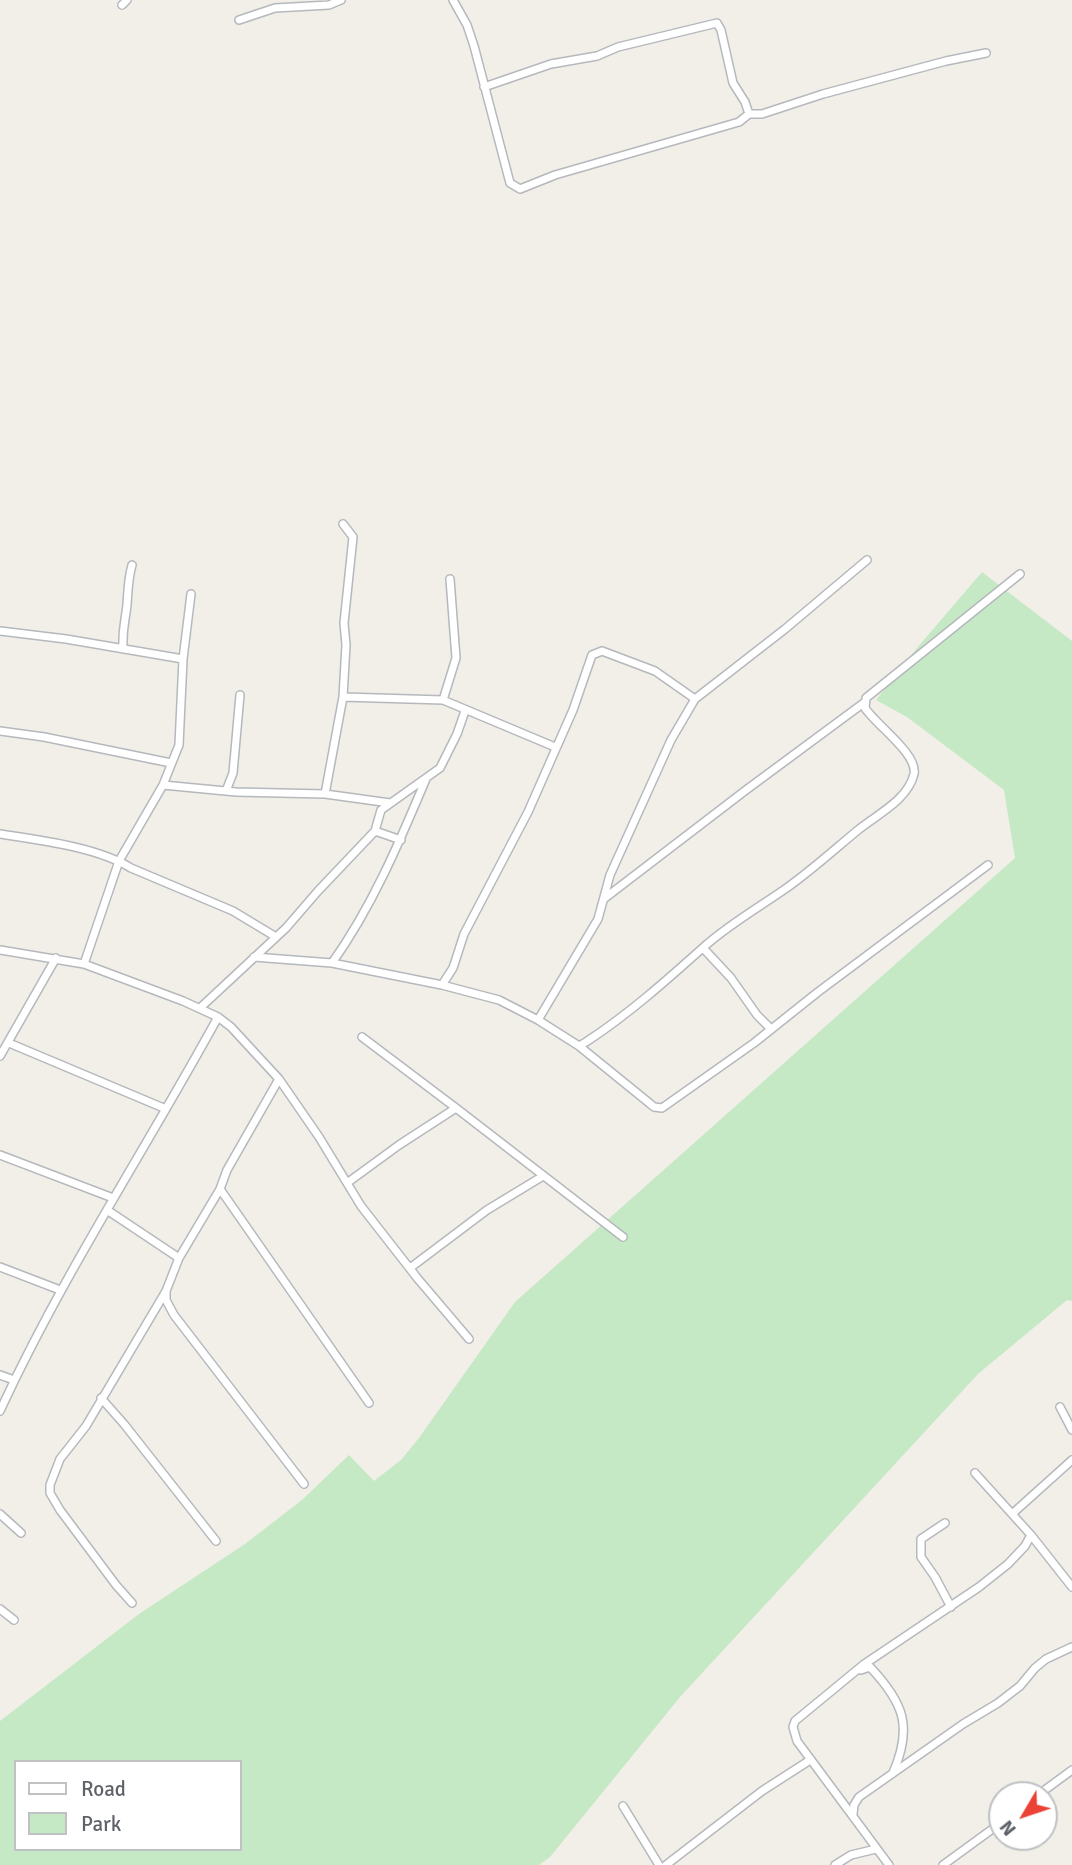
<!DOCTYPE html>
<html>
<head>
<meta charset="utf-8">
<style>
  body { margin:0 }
  #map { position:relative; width:1072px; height:1865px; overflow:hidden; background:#f1efe8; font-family:Signika,sans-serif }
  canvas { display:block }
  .legend { position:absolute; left:14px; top:1760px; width:228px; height:91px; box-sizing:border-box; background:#fff; border:2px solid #bfc1c3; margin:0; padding:9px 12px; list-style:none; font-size:21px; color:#5f6368 }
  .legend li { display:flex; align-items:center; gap:14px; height:35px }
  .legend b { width:35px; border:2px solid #bfc1c3 }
  .north { position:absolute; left:988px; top:1781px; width:70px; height:70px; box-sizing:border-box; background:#fff; border:2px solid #bfc1c3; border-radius:50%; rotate:231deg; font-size:19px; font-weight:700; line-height:28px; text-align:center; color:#5f6368 }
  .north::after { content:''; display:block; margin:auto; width:24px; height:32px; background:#ea4335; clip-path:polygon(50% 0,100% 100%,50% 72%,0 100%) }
</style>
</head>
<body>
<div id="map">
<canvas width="1072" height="1865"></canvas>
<ul class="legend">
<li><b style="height:9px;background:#fff"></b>Road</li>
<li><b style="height:19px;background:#c5e8c5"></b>Park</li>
</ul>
<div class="north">N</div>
</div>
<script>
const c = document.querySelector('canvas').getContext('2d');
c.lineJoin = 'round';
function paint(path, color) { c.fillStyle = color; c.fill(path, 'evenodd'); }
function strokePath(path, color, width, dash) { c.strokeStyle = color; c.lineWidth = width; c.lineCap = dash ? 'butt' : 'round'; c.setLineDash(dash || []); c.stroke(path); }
paint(new Path2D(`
  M982,572l90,69v660l-5,-1 -89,74 -298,323 -130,160 -11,8h-539v-144l139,-107 106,-70 57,-44 47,-45 25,26 27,-21 18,-22 96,-136 500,-444 -11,-68 -97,-73 -31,-17 41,-52zM16,1762h224v87h-224z`), '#c5e8c5');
const minor = new Path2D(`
  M453,0l14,25 7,21 36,137 10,6 35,-14 184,-53 10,-8h13l61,-20 123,-33 40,-8
  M122,5l5,-5
  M239,20l36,-12 54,-3 12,-5
  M484,87l67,-23 46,-8 21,-9 99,-24 4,7 12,53 12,19 4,12
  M343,524l10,13 -9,86 2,22 -3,52
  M0,631l66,8 117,20
  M123,649c-1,-20 2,-26 4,-44 1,-14 1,-26 5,-40
  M443,700l13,-42 -6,-79
  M0,731l44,6 127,26
  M163,785l73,7 89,2 18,-97 100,3 112,47
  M226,791l7,-18 7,-78
  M325,794l65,9
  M375,831l26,9
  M0,834c39,6 97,13 131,34l102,43 43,26
  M605,898l141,-108 119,-88
  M703,948l28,30 26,37 14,14
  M0,950l84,14 99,37 35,16 13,10 48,52 40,58 42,69 57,73 51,60
  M254,957l78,6 110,22 57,15 39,20 60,-101 12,-44 61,-135 24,-41 90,-70 82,-69
  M332,963c40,-56 67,-120 94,-184
  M84,964l35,-103 44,-76 16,-40 4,-86 8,-65
  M442,985l11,-17 11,-34 64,-122 45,-102 19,-55 10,-4 53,20 40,28
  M200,1008l86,-80 32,-37 57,-60 6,-21 59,-42 17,-34 8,-23
  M538,1020l41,26 7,-4c43,-28 82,-63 120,-97 25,-22 55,-39 82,-58 25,-18 47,-38 70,-57 18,-15 50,-30 56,-56 4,-20 -38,-49 -49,-66l1,-10 154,-124
  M9,1043l157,66
  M579,1046l69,56 6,5 8,1 92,-65 64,-51 170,-127
  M0,1056l56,-98
  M456,1108l167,129
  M0,1155l113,43
  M347,1183l52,-38 57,-37 -94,-71
  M220,1189l149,214
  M107,1210l72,48
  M0,1267l60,23
  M410,1268l77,-58 56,-34
  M166,1292v8l8,15 130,169
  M0,1375l14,5
  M101,1398l23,26 92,117
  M1060,1407l12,23
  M0,1411c63,-137 146,-262 218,-394
  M975,1473l56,62 41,52
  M0,1514l21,19
  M1012,1514l60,-54
  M945,1523l-24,16v18l14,20 16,30
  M132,1603l-16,-18 -56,-75 -10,-17v-8l10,-26 26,-33 80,-135 13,-33 41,-69 7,-19 52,-91
  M0,1609l14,11
  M861,1670l9,-3c34,36 43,60 23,106
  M1038,1795l34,-25
  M623,1806l36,59
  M853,1814l1,-9 5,-8 104,-73 35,-21 22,-17 15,-18 11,-9 26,-12
  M666,1865l96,-74 45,-29
  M835,1865l16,-10 25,-6
  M889,1865l-92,-124 -4,-14 2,-6 68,-56 116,-78 29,-23 17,-18 6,-11
  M943,1865l59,-43`);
strokePath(minor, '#b5b8bc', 10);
strokePath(minor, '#fff', 7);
</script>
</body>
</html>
